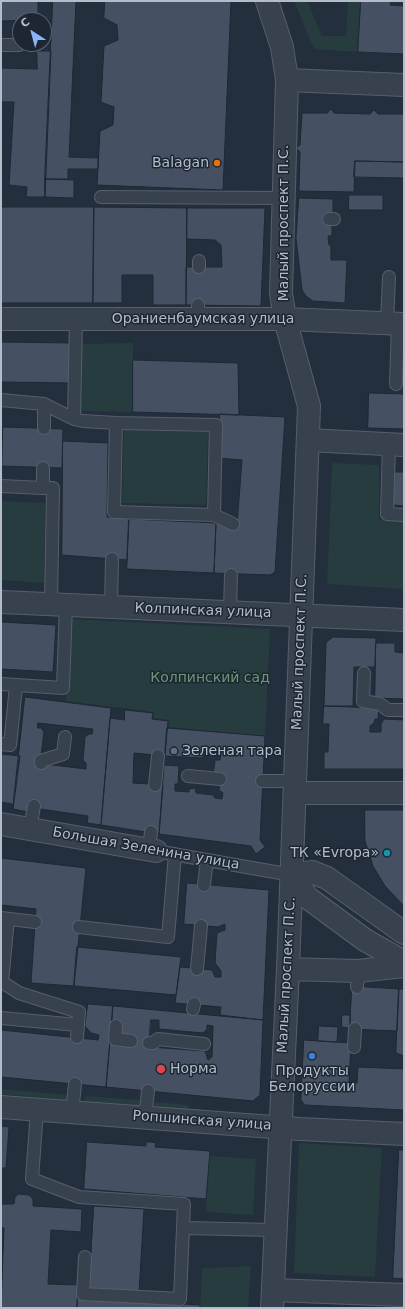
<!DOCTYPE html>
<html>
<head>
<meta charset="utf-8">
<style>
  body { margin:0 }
  #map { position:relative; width:405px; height:1309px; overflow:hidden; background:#242f3e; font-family:"DejaVu Sans",sans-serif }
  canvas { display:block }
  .frame { position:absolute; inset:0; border:2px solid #b4bcc9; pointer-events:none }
  .north { position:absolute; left:12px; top:12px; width:40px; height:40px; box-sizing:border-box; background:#1d2633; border:1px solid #59626f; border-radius:50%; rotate:324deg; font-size:11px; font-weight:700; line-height:16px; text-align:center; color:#b4bcc9 }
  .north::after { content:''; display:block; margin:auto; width:14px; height:18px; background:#8ab4f8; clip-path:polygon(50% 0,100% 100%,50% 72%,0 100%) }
</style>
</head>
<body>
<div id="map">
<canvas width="405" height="1309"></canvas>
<div class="frame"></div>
<div class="north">С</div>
</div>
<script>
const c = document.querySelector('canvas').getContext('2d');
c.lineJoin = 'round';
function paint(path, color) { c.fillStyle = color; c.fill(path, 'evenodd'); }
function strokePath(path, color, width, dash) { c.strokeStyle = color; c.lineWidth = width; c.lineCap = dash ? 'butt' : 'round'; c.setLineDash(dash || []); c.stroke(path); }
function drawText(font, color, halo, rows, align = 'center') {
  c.font = font + ' "DejaVu Sans",sans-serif'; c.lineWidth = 3; c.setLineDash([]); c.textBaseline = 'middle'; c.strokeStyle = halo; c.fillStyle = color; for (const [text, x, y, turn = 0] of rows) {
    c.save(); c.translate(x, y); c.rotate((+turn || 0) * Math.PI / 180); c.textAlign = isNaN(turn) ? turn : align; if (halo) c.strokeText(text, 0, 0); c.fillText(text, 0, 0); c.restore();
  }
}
paint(new Path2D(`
  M294,1h13l15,35h24l2,-35h13l-3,51 -44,-3z
  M133,343v69l-54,-1 2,-67z
  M124,430l84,2 -2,73 -84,-2z
  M332,463l47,2v55l25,1v68l-77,-5z
  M1,501l44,2 -1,80 -43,-3z
  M70,619l200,10 -5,107 -97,-9 1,-7 -16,-2 1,-6 -88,-11z
  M1,1089l66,6v5l-66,-6z
  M85,1096l55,4 -1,5 -55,-4z
  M155,1102l34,3 -1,5 -34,-4z
  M299,1143l83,5 -7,129 -81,-4z
  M209,1156l47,3 -3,56 -47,-3z
  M251,1266l-3,42h-48l2,-40z`), '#263c3f');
const building = new Path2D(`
  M1,1h37v19l-37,1z
  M53,1h23l-7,156 29,1v11h-30v10h-23z
  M105,1h126l-8,189 -126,-5 3,-54 13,-6 1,-18 -13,-5 3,-56 14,-6 -1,-15 -13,-7z
  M361,1h30l-1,4 14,1v48l-46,-2z
  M37,51h14l-6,146h-19l1,-10 -18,-2 5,-83h-13v-34l36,1z
  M331,109l3,4 36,1 4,-4 4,4h26v48l-49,-1 -1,31 -55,-1 1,-39 -4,-4 4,-3 2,-32h25z
  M355,161l49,1v16l-50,-1z
  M45,179l29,1v18l-29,-1z
  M349,195h34v15h-34z
  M299,198l34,1v14h-4v11l3,1v11h-4l1,9h2v15h16l-2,43 -32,-2 -7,-5 -4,-6 -6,-52z
  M1,207h93l-1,96h-92z
  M94,207l93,1 -1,97h-33v-30h-31v28h-29z
  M187,208h78l-4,98 -75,-1v-38h36l-1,-22 -6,-5 -28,-1z
  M1,342l70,1 -1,40 -69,-1z
  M133,360l105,3 1,52 -106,-3z
  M369,393l35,1v35l-36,-1z
  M220,414l65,3 -10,155 -5,3 -56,-2 2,-50 21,2 5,-65 -24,-2z
  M3,427l60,2 -1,39 -60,-2z
  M63,441l45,2 -1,74 22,2 -2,41 -65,-5z
  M394,472h10v34l-11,-1z
  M129,519l87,4 -2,50 -87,-4z
  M1,622l55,3 -3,47 -52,-3z
  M333,637l43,1 -1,29h-21l-1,39h-29l2,-63z
  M376,643h19v9l9,1v46l-29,-1z
  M25,697l86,11 -10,117 -14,-2 1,-7 -48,-7v-1l-11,-2 -1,6 -15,-3zM38,723l55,6 -1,5h-3l-4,3 -2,23 3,3v6l-50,-6 5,-7 3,-24 -3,-4h-3z
  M324,706l55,2 -1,11h-3l-1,4 -4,3v6h11v-8l3,-5 20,1v49h-80v-17h4l1,-28h-6z
  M125,710l28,3 -1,6 16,2 -3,35 -31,-3 -1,30 30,2 -4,49 -58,-9 9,-107 14,2z
  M167,728l98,8 -5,104 5,7 -9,7 -5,-8 -92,-12 5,-69 15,1 -1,18h-3v7l14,1v-3l6,-1 1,5 17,2 2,3 7,1 1,-6 -4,-3 2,-15h-8l2,-15h5l1,-9 -13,-1 -6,8 -37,-2z
  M1,754l19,2 -7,53 -1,-5 -11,-2z
  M365,810h39v96l-19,-20 -12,-20 -8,-25z
  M1,858l85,10 -12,118 -43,-3 5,-74 -35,-4z
  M187,883l82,7 -6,130 -43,-5 1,-8 -46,-4 5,-36 32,3 3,7h6v-6l-6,-8 2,-30 8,-3v-6l-7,3 -34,-3z
  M77,947l104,10 -5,38 -102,-9z
  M352,986l47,3 -2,42 -47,-2z
  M399,989h5v67l-8,-3z
  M88,1004l25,2 -7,81 -105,-10v-47l97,10 1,-5 -8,-2 -6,-7z
  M113,1006l150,14 -3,75 -7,6 -147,-14 4,-47 9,-5 1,-13 -8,-1zM151,1020h8v9l44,4 4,-4v-4l6,1 -1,31 -4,3 -3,-9 -56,-4z
  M342,1015h8v13l-8,-1z
  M319,1026l19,1 -1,15 -19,-1z
  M304,1040l47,3 -2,40h8l1,-16 46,2v41l-99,-5 -4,-5z
  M1,1126l8,1 -3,41h-5z
  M87,1142l59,4v-4h5l5,1 -1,4 55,4 -4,48 -122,-10z
  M399,1150h5v129l-11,-1z
  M19,1194l10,1 4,4v7l49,3 -1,23 -30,-2 -3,54 30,1 -1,23h-76l3,-80h-3v-24h13l1,-7z
  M94,1206l50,3 -5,84 -50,-3z
  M78,1298l122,7v3h-123z`);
paint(building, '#455162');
strokePath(building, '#1f2835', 1);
const service = new Path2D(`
  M1,45h18
  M101,197l181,1
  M329,219h5
  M199,267v-6
  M198,319v-14
  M387,323l2,-46
  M396,384l2,-61
  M1,400l43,4 30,15 2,-100
  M74,419l9,2 33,2 100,2 -2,90 -100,-3 2,-89
  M44,428v-24
  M389,444l-2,70 17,1
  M43,468v20h10l-2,116
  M1,486l42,2
  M214,515l19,9
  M111,607l1,-48
  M230,612l1,-37
  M364,673l-1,28 17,3 8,6h16
  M1,684l62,4 3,-83
  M1,744l9,1 6,-59
  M41,763v-2l22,-7 2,-17
  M188,776l32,3
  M262,781h33
  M155,785l3,-29
  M30,829l4,-23
  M149,849l2,-17
  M167,853l125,22
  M204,885l3,-25
  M1,918l34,4
  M8,919l-6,63 17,11 60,19 -2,25
  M79,927l89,10 7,-83
  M197,969l4,-43
  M357,987l1,-16
  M193,1009l1,-5
  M1,1018l77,7
  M116,1026l-1,13 16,2
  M149,1043h4l5,-4 46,5
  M354,1047l1,-18
  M37,1110l-5,69 47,18 105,7 -1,24 92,2
  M72,1112l3,-28
  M145,1118l3,-27
  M85,1257l-2,37 97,5 3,-71`);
const minor = new Path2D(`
  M287,80l117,5
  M1,319h284l119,5
  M308,440l96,5
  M1,602l403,18
  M295,793h109
  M1,824l155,27
  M404,933l-77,-55 -15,-6 -20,3 16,23 57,42 39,22
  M1,1107l299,22 104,5
  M273,1290l131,5`);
const tertiary = new Path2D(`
  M267,1l15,46 5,33 -6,213 4,26 24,87 -21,563 -16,339
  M288,969l70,2 46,-5`);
strokePath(service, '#565f6c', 14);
strokePath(minor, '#565f6c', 24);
strokePath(tertiary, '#565f6c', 24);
strokePath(service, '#38414e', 12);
strokePath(minor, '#38414e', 22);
strokePath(tertiary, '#38414e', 22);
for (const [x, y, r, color] of [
  [217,163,4,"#e8710a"],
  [174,751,4,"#5c6f8a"],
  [387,853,4,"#0f9aa8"],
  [312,1056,4,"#3f7fe0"],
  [161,1069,5,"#e0444e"]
]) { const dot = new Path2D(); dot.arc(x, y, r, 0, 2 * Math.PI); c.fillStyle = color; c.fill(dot); strokePath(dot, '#1d2633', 1.5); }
drawText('14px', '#b4bcc9', '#1d2633', [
  ["Balagan",209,163],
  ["Зеленая тара",182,751,"left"],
  ["ТК «Evropa»",379,853],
  ["Норма",170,1069,"left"],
  ["Продукты",312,1071,"center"],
  ["Белоруссии",312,1087,"center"]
], 'right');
drawText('14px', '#b4bcc9', '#1d2633', [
  ["Малый проспект П.С.",284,223,-90],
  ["Ораниенбаумская улица",203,319],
  ["Колпинская улица",203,611,2],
  ["Малый проспект П.С.",300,652,-88],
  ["Большая Зеленина улица",146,849,10],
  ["Малый проспект П.С.",287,975,-87],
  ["Ропшинская улица",202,1121,4]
]);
drawText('14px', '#6b9a76', '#1d2633', [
  ["Колпинский сад",210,678]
]);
</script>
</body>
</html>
